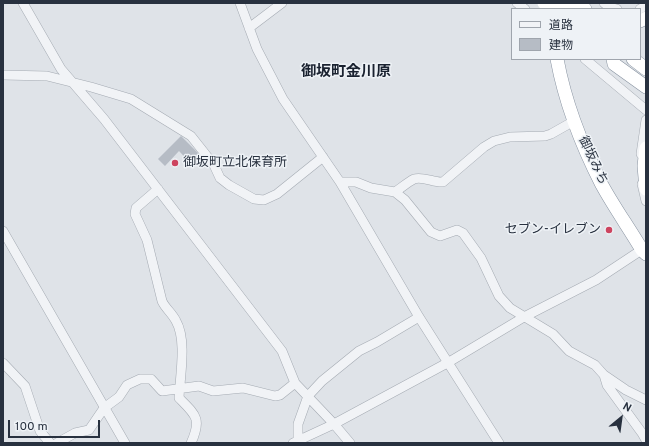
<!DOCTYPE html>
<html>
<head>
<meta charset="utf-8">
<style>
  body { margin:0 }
  #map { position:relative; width:649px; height:446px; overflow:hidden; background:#dfe3e8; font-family:Overpass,"Noto Sans JP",sans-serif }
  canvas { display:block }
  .frame { position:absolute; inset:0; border:4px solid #28313f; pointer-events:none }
  .legend { position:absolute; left:511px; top:8px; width:130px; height:52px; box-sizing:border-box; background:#eef2f6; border:1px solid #9fa5ad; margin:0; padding:5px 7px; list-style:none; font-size:12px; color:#28313f }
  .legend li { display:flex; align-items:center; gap:8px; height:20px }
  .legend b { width:20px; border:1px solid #9fa5ad }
  .north { position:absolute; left:601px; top:398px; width:40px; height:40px; -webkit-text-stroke:3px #eef2f6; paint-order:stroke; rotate:29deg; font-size:11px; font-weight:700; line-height:16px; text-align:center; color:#28313f }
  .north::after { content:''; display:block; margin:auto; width:14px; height:18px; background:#28313f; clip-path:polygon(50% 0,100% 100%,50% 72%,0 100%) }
  .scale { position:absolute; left:8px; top:420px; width:92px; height:18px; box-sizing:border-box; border:2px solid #28313f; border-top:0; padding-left:5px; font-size:12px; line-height:14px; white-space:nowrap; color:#28313f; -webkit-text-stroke:3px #eef2f6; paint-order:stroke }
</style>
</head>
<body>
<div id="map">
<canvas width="649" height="446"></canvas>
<div class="frame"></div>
<ul class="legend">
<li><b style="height:5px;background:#f1f3f6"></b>道路</li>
<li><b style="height:11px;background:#b6bcc5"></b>建物</li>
</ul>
<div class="north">N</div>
<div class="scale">100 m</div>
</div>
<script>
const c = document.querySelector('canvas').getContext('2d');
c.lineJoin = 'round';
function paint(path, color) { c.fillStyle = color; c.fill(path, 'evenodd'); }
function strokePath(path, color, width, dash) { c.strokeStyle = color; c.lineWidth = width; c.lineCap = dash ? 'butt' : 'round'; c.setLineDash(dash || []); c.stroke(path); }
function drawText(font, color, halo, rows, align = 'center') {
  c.font = font + ' Overpass,"Noto Sans JP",sans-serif'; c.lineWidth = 3; c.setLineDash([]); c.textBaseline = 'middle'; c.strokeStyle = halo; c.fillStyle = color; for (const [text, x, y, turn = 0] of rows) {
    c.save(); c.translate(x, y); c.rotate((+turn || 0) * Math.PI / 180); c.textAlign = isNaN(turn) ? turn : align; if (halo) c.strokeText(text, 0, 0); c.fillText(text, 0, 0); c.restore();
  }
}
paint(new Path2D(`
  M181,136l22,22 -9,9 -15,-16 -14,15 -7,-7z`), '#b6bcc5');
const minor = new Path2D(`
  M23,3l38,66 43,50 178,232 13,32 39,41 16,19
  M240,3l17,46 26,50 57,83 79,135 80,126
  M517,3l8,6
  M604,3l5,4 8,2
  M640,9l6,-3
  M249,28l33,-25
  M585,59l61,51
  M3,75l44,1 44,11 40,12 60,37 23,29 6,13 9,7 25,14 10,1 13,-6 46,-37
  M641,154l5,-34
  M340,182h16l15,6 24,4 10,8 26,32 9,4 17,-6 6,3 18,25 18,38 11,12 43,26 16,17 26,14 9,10 22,15 20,10
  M642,184l4,17
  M158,189l-22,19 -1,6 12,26 15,61c3,7 10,12 14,20 11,19 4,55 3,77 17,17 23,21 12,45
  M395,192c6,-4 13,-10 19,-13 9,-3 20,4 29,3l41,-35 10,-6 16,-4 35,-1 6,-2 23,-13
  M3,231l122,212
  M3,363l22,23 15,45 10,12
  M604,375l3,10 35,48 4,7
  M57,443l18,-10 14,-3 15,-22 15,-11 8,-12 13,-6h11l11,12 37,-5 14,5 30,-3 32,8 5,-1 15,-12
  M293,443l41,-19 115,-62 75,-45 72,-37 50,-33
  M298,443v-19l10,-28 14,-15 37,-30 18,-9 42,-25`);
const highway = new Path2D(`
  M559,3l8,6
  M576,3l9,6
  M640,21l6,-3
  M557,59c8,43 25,87 45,126 12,22 27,43 40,65l4,4
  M613,59l1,5 32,23
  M633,59l13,10
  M646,148l-2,18 2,23`);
strokePath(minor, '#a4aab2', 10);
strokePath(highway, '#86919f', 14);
strokePath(minor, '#f1f3f6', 9);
strokePath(highway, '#fff', 13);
const highwayBridge = new Path2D(`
  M544,3l8,6`);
strokePath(highwayBridge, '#86919f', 14, []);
strokePath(highwayBridge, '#fff', 13);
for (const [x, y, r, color] of [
  [175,163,4,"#cd445f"],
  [609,230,4,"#cd445f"]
]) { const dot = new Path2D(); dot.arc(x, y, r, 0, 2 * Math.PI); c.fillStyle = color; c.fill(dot); strokePath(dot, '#eef2f6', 1.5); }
drawText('13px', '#28313f', '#eef2f6', [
  ["御坂みち",592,161,65]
]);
drawText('13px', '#28313f', '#eef2f6', [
  ["御坂町立北保育所",183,163],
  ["セブン-イレブン",601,230,"right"]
], 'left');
drawText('bold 15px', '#1a2230', '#eef2f6', [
  ["御坂町金川原",346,73]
]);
</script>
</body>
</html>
